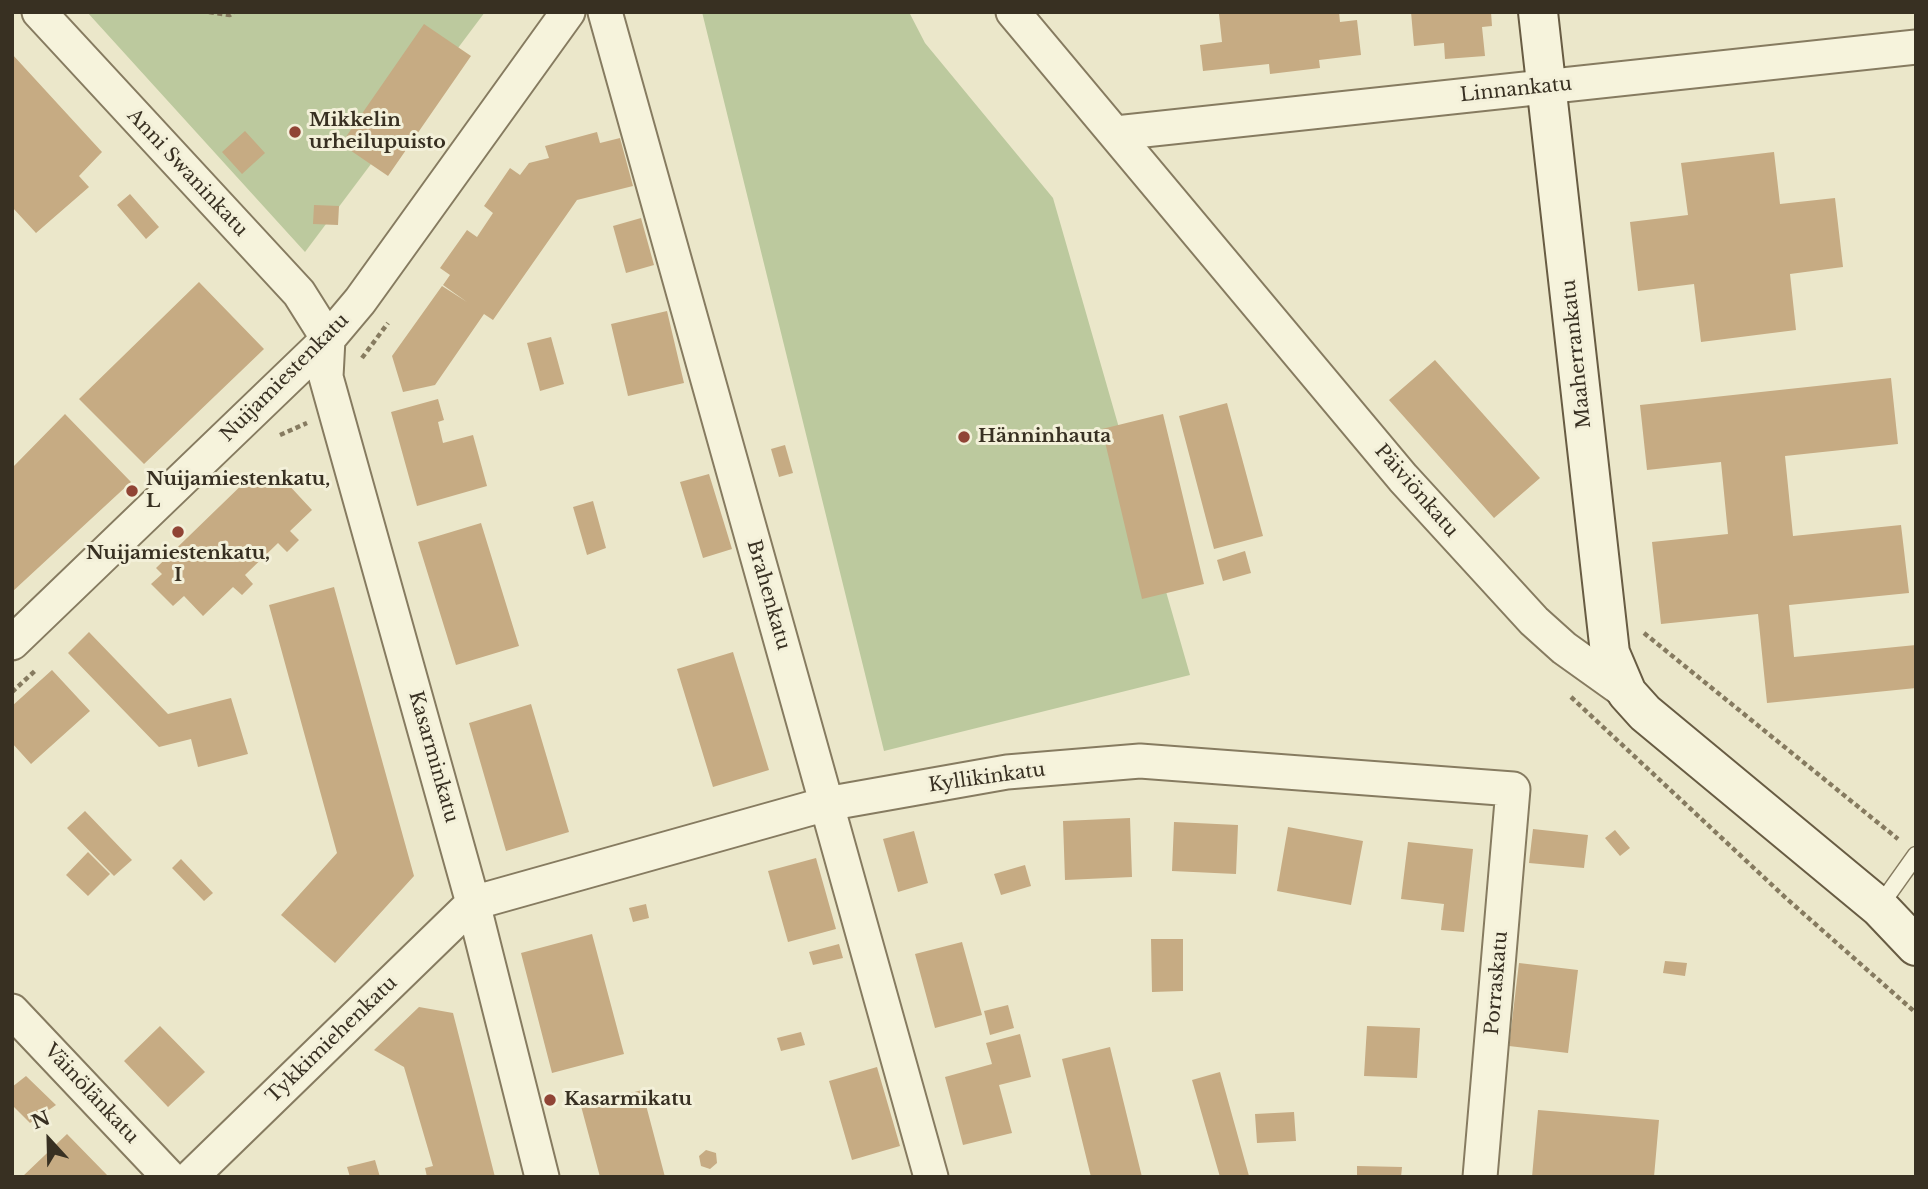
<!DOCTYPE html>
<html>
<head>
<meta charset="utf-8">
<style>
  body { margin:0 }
  #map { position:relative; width:1928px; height:1189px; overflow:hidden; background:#ebe7ca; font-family:"Libre Baskerville",serif }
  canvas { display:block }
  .frame { position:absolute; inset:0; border:14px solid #383022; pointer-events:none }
  .north { position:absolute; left:14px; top:1105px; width:70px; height:70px; -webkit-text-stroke:5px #f3f0d9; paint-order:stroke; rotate:338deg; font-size:19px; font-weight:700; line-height:28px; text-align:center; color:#383022 }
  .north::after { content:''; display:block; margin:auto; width:24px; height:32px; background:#383022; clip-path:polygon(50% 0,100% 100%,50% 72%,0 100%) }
</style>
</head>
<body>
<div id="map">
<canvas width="1928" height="1189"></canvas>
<div class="frame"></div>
<div class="north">N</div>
</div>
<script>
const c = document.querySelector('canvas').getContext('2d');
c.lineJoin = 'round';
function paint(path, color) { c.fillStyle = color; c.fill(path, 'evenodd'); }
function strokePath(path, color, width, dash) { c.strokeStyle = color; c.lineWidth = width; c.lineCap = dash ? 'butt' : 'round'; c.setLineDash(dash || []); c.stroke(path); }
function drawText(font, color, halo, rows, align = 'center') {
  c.font = font + ' "Libre Baskerville",serif'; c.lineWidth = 6; c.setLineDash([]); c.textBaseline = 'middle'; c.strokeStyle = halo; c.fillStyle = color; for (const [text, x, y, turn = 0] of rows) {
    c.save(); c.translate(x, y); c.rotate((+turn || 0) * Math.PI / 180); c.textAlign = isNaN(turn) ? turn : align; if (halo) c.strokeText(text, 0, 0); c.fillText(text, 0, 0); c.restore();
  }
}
paint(new Path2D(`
  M87,12h398l-180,240z
  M702,12h207l16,31 128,155 137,477 -306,76z`), '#bcc99e');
paint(new Path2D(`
  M1237,12h102l1,10 17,-2 4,35 -42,5 1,8 -50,6 -1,-10 -66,7 -3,-26 22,-3 -3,-28z
  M1411,12h80l1,14 -10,1 3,29 -40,3 -1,-16 -30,3z
  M424,24l47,32 -83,120 -47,-32z
  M12,54l90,98 -23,24 10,11 -53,46 -24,-26z
  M245,131l20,22 -23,21 -20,-22z
  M597,132l3,11 20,-5 13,48 -56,14 -84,120 -9,-6 -49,71 -32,7 -11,-36 50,-70 25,16 -24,-17 7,-10 -10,-7 27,-38 10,7 16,-24 -9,-7 26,-38 10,7 9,-12 20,-5 -4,-12z
  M1774,152l6,52 55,-6 8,69 -53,7 6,56 -95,12 -7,-58 -56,7 -8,-69 58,-7 -7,-52z
  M130,194l29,33 -13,12 -29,-34z
  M314,205l25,1 -1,19 -25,-1z
  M641,218l13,47 -28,8 -13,-47z
  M199,282l65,67 -120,115 -65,-65z
  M667,311l17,72 -56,13 -17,-72z
  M551,337l13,47 -24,7 -13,-48z
  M1435,360l105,118 -46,40 -105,-118z
  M1891,378l7,66 -113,12 8,80 108,-11 8,68 -120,12 5,52 122,-12v43l-149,15 -9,-89 -97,10 -9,-82 76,-8 -7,-72 -74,8 -7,-65z
  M438,399l6,21 -6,2 5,21 30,-8 14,51 -70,20 -26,-94z
  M1227,403l36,133 -49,13 -35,-133z
  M65,414l66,68 -119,110v-124z
  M1163,414l41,170 -62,15 -40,-170z
  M785,445l8,28 -14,4 -8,-28z
  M268,474l13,13 5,-5 26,28 -22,21 9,9 -12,12 -9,-9 -33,32 8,9 -11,11 -9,-8 -30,29 -19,-20 -11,10 -22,-22 11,-10 -6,-6 96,-93 7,7z
  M709,474l23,75 -29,9 -23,-76z
  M593,501l13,47 -19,7 -14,-48z
  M481,523l38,123 -63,19 -38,-123z
  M1245,551l6,22 -28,8 -6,-21z
  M334,587l80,289 -79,87 -54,-48 56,-62 -68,-248z
  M89,632l79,82 63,-16 17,56 -50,13 -7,-28 -32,8 -91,-94z
  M733,652l36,118 -56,17 -36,-118z
  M52,670l38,41 -59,53 -19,-21v-37z
  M531,704l38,128 -63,19 -37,-128z
  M85,811l47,49 -18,16 -47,-48z
  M1130,818l2,59 -67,3 -2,-59z
  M1174,822l64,3 -2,49 -64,-3z
  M1288,827l75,14 -12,64 -74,-14z
  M1533,829l55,6 -4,33 -55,-5z
  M1615,830l15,18 -10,8 -15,-18z
  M914,831l14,52 -30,9 -15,-53z
  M1408,842l65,7 -9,83 -23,-2 3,-26 -43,-5z
  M88,852l22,22 -22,22 -22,-21z
  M816,858l20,71 -48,13 -20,-71z
  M181,859l32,34 -9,8 -32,-33z
  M1025,865l6,21 -30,9 -7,-21z
  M646,904l3,14 -16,4 -4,-14z
  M592,934l32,120 -72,19 -31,-120z
  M1151,939h32v52l-31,1z
  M962,942l20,73 -47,13 -20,-74z
  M839,944l4,14 -30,7 -4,-13z
  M1665,961l22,2 -2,13 -22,-3z
  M1519,963l59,7 -10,83 -59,-7z
  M1008,1005l6,23 -24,7 -6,-24z
  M419,1007l34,6 42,164h-68l-2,-9 8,-2 -29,-99 -30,-17z
  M160,1026l45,46 -37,35 -44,-46z
  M1367,1026l53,2 -3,50 -53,-2z
  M801,1032l4,13 -24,6 -4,-13z
  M1020,1034l11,43 -32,8 13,48 -49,12 -18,-68 47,-13 -6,-21z
  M1110,1047l32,130h-51l-29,-118z
  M877,1067l23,79 -48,14 -23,-79z
  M1220,1072l29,104 -3,1h-26l-28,-97z
  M26,1076l30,29 -26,18 -18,-18v-18z
  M642,1090l23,87h-65l-19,-71z
  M1538,1110l121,10 -5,57h-122z
  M1294,1112l2,29 -39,2 -2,-29z
  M67,1134l40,41 -2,2h-83z
  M706,1150l10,3 1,10 -7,6 -9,-3 -2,-10z
  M375,1160l5,17h-30l-3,-10z
  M1357,1166l45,1 -1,10h-44z`), '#c6ab83');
const lane = new Path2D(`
  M1879,907l37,-52`);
const street = new Path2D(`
  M39,12l260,281 29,46
  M605,12l326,1165
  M1013,12l390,466 131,143 30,27 63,45
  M1116,133l800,-86
  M328,339l-2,38 147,526 69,274
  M12,643l316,-304 32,-38 208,-289
  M12,1011l157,166
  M191,1177l282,-274 353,-99 181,-32 133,-11 373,28 -33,388`);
const secondary = new Path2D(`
  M1538,12l72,641 17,40 18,20 234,194 37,39`);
strokePath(lane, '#867b60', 19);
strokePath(street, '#867b60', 37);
strokePath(secondary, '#685c43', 42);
strokePath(new Path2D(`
  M209,12l21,3 4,-3
  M362,358l26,-35
  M280,435l27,-12
  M1644,633l254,206
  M12,692l25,-23
  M1571,697l216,202 129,114`), '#867b60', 4.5, [5, 3.5]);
strokePath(lane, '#f6f3dc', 16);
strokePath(street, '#f6f3dc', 33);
strokePath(secondary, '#f6f3dc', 38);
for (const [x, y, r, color] of [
  [295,132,7,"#904435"],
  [964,437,7,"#904435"],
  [132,491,7,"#904435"],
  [178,532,7,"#904435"],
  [550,1100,7,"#904435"]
]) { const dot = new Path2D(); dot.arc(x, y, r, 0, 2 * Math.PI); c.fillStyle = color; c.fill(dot); strokePath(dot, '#f3f0d9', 2.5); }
drawText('19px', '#383022', '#f3f0d9', [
  ["Linnankatu",1516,90,-6],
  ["Anni Swaninkatu",187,173,47],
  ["Maaherrankatu",1577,354,-96],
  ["Nuijamiestenkatu",285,378,-45],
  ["Päiviönkatu",1416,491,49],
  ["Brahenkatu",768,595,74],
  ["Kasarminkatu",433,757,74],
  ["Kyllikinkatu",987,778,-8],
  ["Porraskatu",1497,983,-85],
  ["Tykkimiehenkatu",332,1040,-44],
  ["Väinölänkatu",91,1094,47]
]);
drawText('bold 19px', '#383022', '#f3f0d9', [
  ["Mikkelin",309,121],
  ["urheilupuisto",309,143],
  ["Hänninhauta",978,437],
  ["Nuijamiestenkatu,",146,480],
  ["L",146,502],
  ["Nuijamiestenkatu,",178,554,"center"],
  ["I",178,576,"center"],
  ["Kasarmikatu",564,1100]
], 'left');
</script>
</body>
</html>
